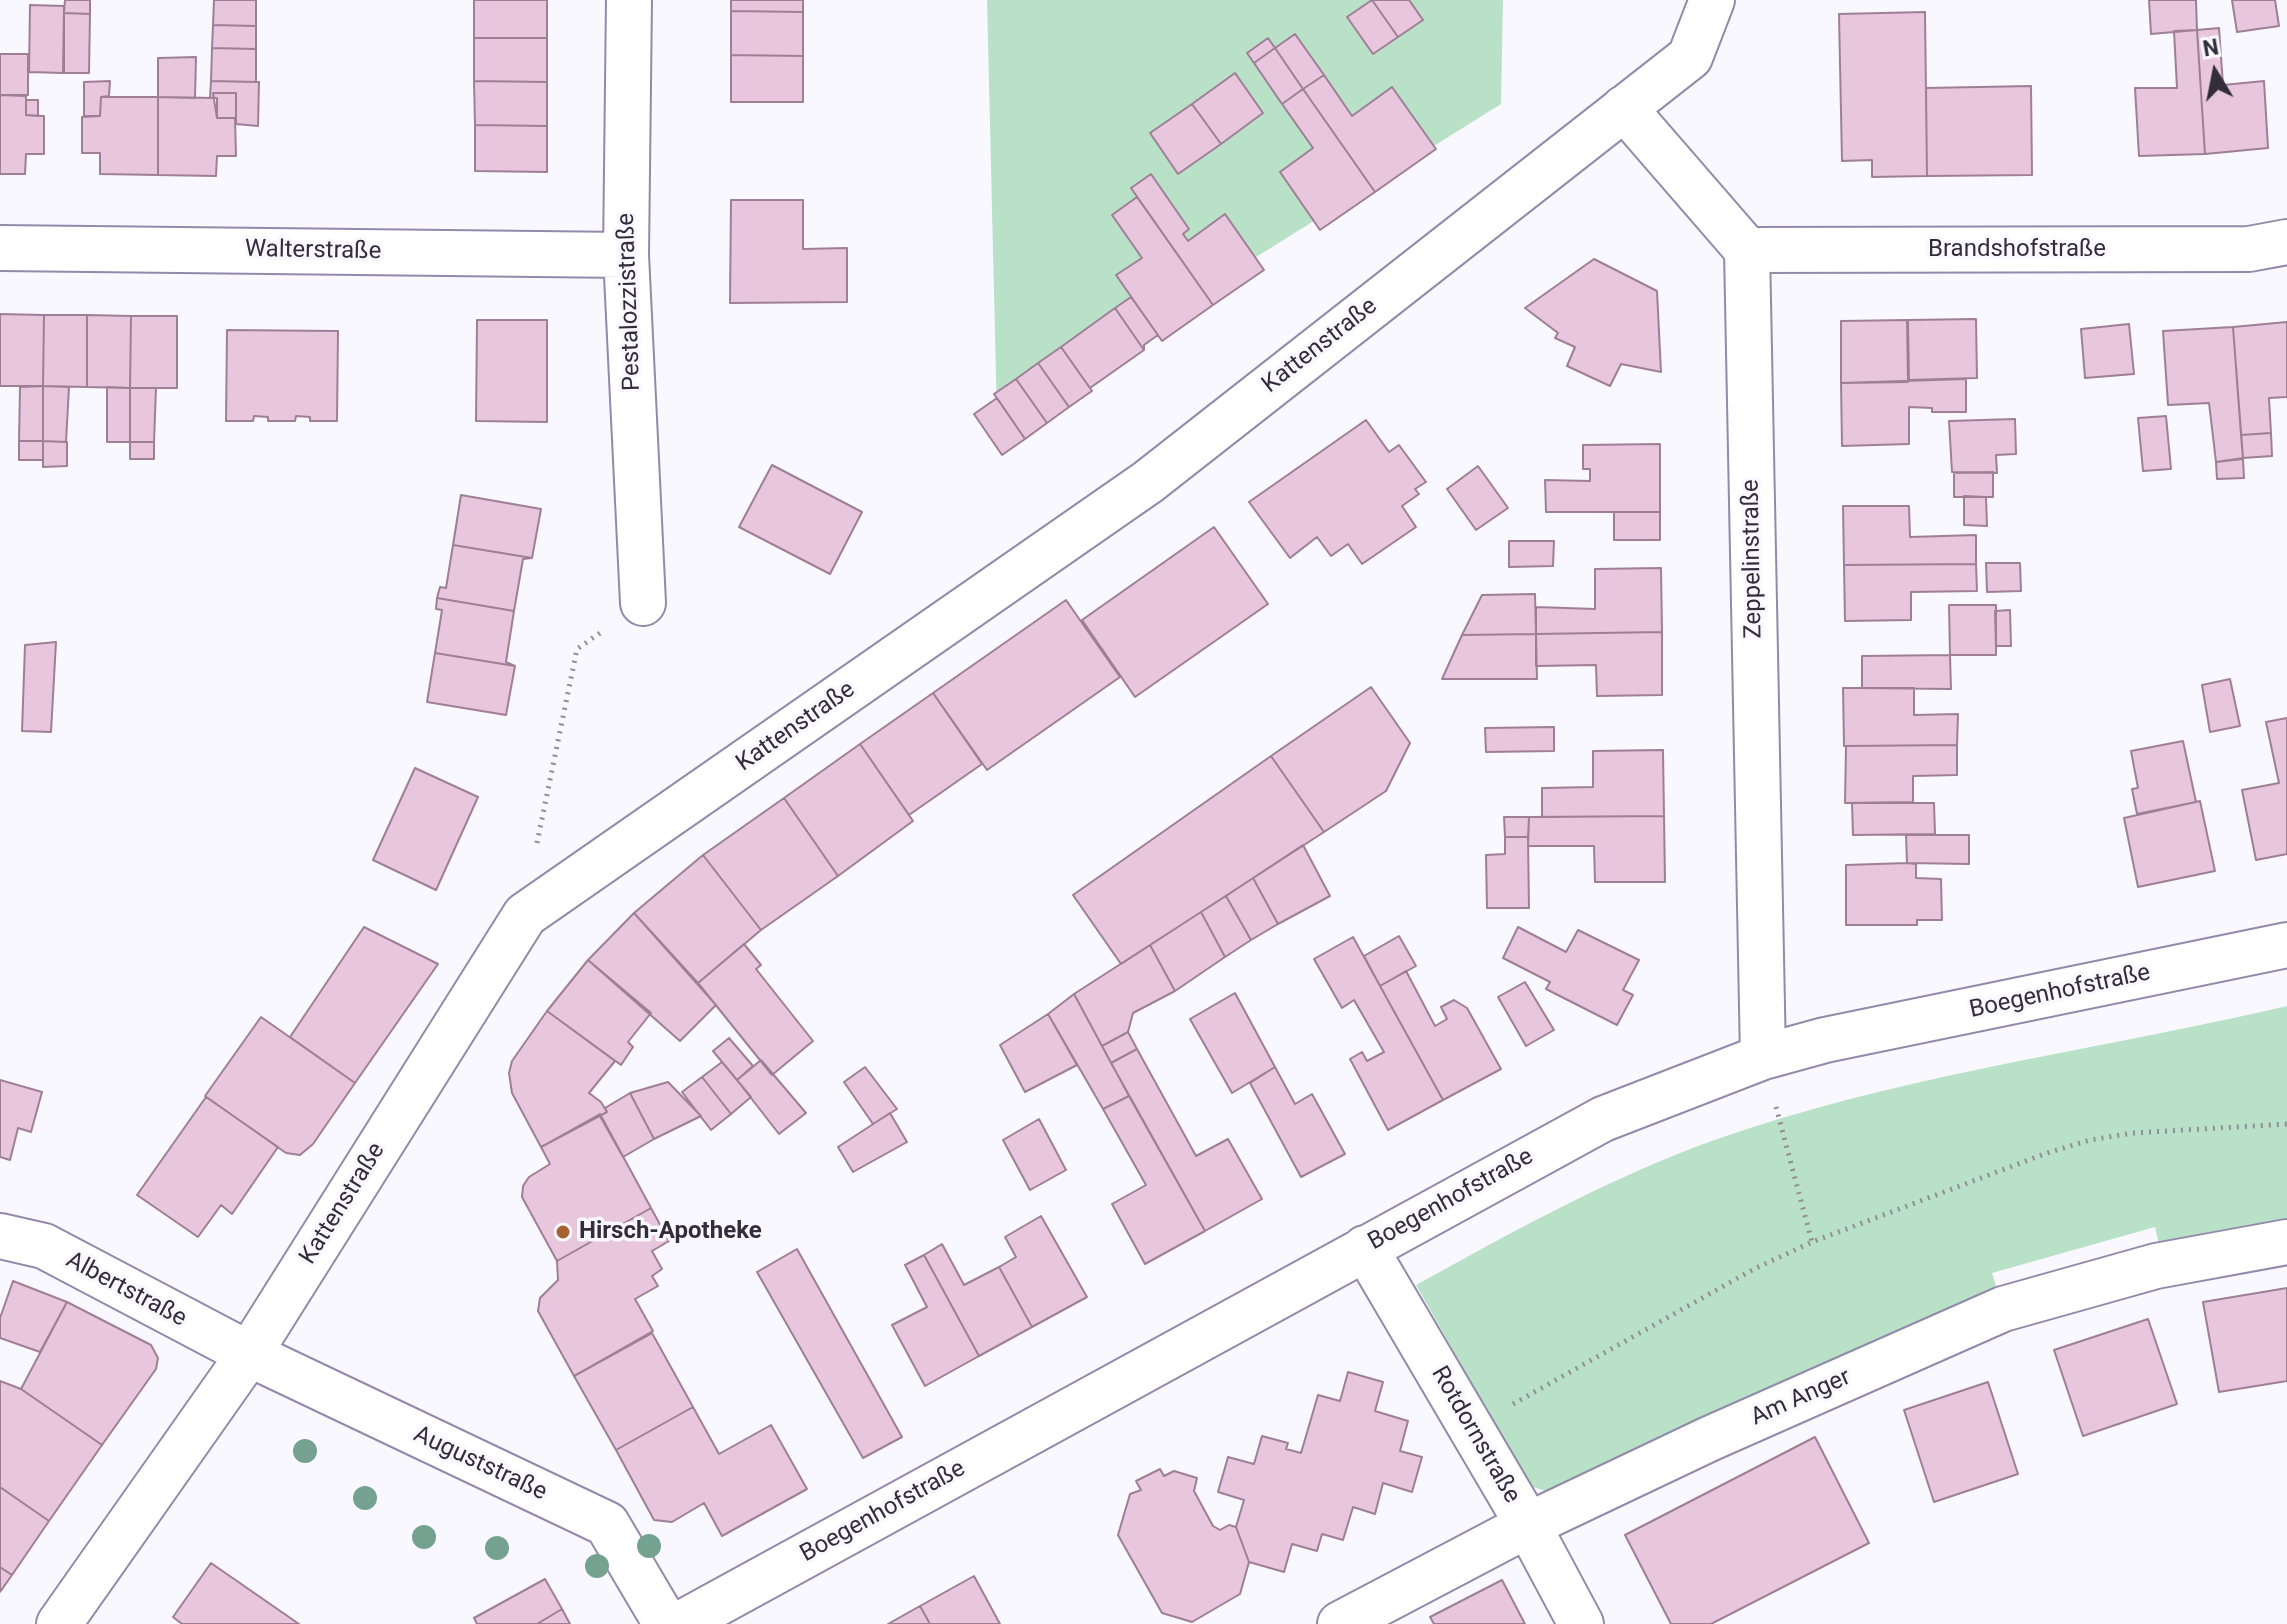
<!DOCTYPE html>
<html>
<head>
<meta charset="utf-8">
<style>
  body { margin:0 }
  #map { position:relative; width:2287px; height:1624px; overflow:hidden; background:#faf8ff; font-family:Roboto,sans-serif }
  canvas { display:block }
  .north { position:absolute; left:2175px; top:32px; width:80px; height:80px; -webkit-text-stroke:6px #faf8ff; paint-order:stroke; rotate:350deg; font-size:22px; font-weight:700; line-height:32px; text-align:center; color:#312d3b }
  .north::after { content:''; display:block; margin:auto; width:28px; height:36px; background:#312d3b; clip-path:polygon(50% 0,100% 100%,50% 72%,0 100%) }
</style>
</head>
<body>
<div id="map">
<canvas width="2287" height="1624"></canvas>
<div class="north">N</div>
</div>
<script>
const c = document.querySelector('canvas').getContext('2d');
c.lineJoin = 'round';
function paint(path, color) { c.fillStyle = color; c.fill(path, 'evenodd'); }
function strokePath(path, color, width, dash) { c.strokeStyle = color; c.lineWidth = width; c.lineCap = dash ? 'butt' : 'round'; c.setLineDash(dash || []); c.stroke(path); }
function drawText(font, color, halo, rows, align = 'center') {
  c.font = font + ' Roboto,sans-serif'; c.lineWidth = 7; c.setLineDash([]); c.textBaseline = 'middle'; c.strokeStyle = halo; c.fillStyle = color; for (const [text, x, y, turn = 0] of rows) {
    c.save(); c.translate(x, y); c.rotate((+turn || 0) * Math.PI / 180); c.textAlign = isNaN(turn) ? turn : align; if (halo) c.strokeText(text, 0, 0); c.fillText(text, 0, 0); c.restore();
  }
}
paint(new Path2D(`
  M987,0h516l-2,104 -504,315z
  M2287,1006v216l-127,27 -5,-22 -163,46 7,23 -435,201 -34,-11 -114,-201c107,-59 213,-118 328,-155 177,-58 363,-82 543,-124z`), '#b9e1c7');
const building = new Path2D(`
  M65,0h25v14l-26,-1z
  M214,0h42v26l-43,-1z
  M474,0h73v38h-73z
  M731,0h72v12l-72,-1z
  M1372,0h37l14,20 -25,17z
  M1372,0l26,37 -25,17 -26,-37z
  M2149,0h47l1,30 -46,4z
  M2232,0h43l4,26 -42,6z
  M30,5l34,1 -1,67 -34,-1z
  M731,11l72,1v44l-72,-1z
  M1925,12l2,164 -55,1v-17l-30,1 -3,-147z
  M64,13l26,1 -1,59h-25z
  M213,25l43,1v23l-44,-1z
  M2219,28l4,57 41,-4 4,67 -63,6 -8,-124z
  M2197,30l8,124 -66,2 -4,-68h42l-3,-57z
  M1295,34l29,41 -21,14 -28,-41z
  M474,38h73v44l-73,-1z
  M1268,38l7,10 -21,15 -7,-10z
  M212,48l44,1v33l-45,-1z
  M1275,48l28,41 -21,15 -28,-41z
  M0,54h28v41h-28z
  M731,55l72,1v46h-72z
  M196,57l-1,41 -37,-1v-39z
  M1235,73l28,40 -42,31 -29,-40z
  M1324,75l28,41 40,-29 44,62 -61,43 -72,-103z
  M110,81l-1,15 -8,1 -1,19h-16v-34z
  M211,81l48,1 -1,44 -22,-2v-31h-23l1,5h-4z
  M474,81l73,1v44l-72,-1z
  M2031,86l1,89 -105,1 -1,-88z
  M1303,89l72,103 -55,38 -40,-58 33,-24 -31,-44z
  M213,93h23v31l-1,-6h-18z
  M0,95l26,1v19l18,1v38h-18l-1,20h-25z
  M101,97h57v78l-58,-1v-21h-18v-36l18,-1z
  M158,97l59,1v20h18l1,38h-19l-1,20 -58,-1z
  M26,100h12v16l-12,-1z
  M1192,104l29,40 -43,30 -28,-41z
  M475,125l72,1v46l-72,-1z
  M1151,174l38,55 -6,5 5,7 37,-27 39,56 -51,35 -82,-117z
  M1137,197l76,108 -51,36 -46,-66 26,-17 -30,-43z
  M731,200h72v49l44,-1v54l-117,1z
  M1594,259l63,32 4,81 -40,-8 -11,22 -43,-20 8,-19 -20,-9 3,-5 -33,-25z
  M1131,297l27,38 -14,10v5l-29,-42z
  M1115,308l29,42 -54,38 -29,-41z
  M0,314l44,1 -1,71h-43z
  M44,315h43v72l-44,-1z
  M87,315l44,1 -1,72 -43,-1z
  M131,316h46v72h-47z
  M1976,319l1,59 -68,2 -1,-60z
  M477,320h70v102l-71,-1z
  M1907,320l1,62 -67,1v-62z
  M2287,322v75l-18,1 2,35 -30,2 -8,-108z
  M2129,324l5,50 -49,4 -4,-49z
  M2233,327l10,131 -27,4 -7,-59 -41,2 -5,-74z
  M227,330l111,1 -1,90h-27v-4l-14,-1 -1,5h-27v-4l-14,-1 -1,5h-27z
  M1061,347l31,44 -23,16 -31,-44z
  M1038,363l31,44 -22,16 -31,-44z
  M1016,379l31,44 -22,16 -31,-45z
  M1966,379v33h-34v-4l-23,-1v37l-67,2 -1,-63z
  M43,386v55h-24l1,-54z
  M43,386l26,1 -3,55 -23,-1z
  M107,387l23,1v54h-23z
  M130,388h26l-2,54h-24z
  M997,398l28,41 -23,16 -28,-41z
  M2166,416l5,53 -28,2 -5,-53z
  M2015,419l1,35 -20,1 1,18 -45,-1 -3,-51z
  M1366,420l23,32 10,-7 27,37 -11,7 4,5 -17,12 14,21 -54,37 -14,-20 -17,12 -14,-19 -27,21 -41,-56z
  M2271,433l1,23 -29,2 -2,-23z
  M19,441h24v19h-24z
  M43,441l24,1v24l-24,1z
  M130,442h24v17h-24z
  M1660,444v68h-114l-1,-32 45,1v-12h-7v-24z
  M2243,459l1,19 -27,1 -1,-17z
  M772,465l90,47 -32,62 -91,-47z
  M1478,466l30,42 -32,22 -29,-41z
  M1993,472v25h-39v-24z
  M461,495l80,14 -9,49 -79,-13z
  M1964,496l22,1 1,29 -23,-1z
  M1843,506h66l1,31 66,-2v29l-132,1z
  M1614,512h46v28h-46z
  M1214,527l54,77 -133,93 -53,-77z
  M1509,541h45l-1,25 -44,1z
  M453,545l79,13 -9,1 -9,52 -77,-13 3,-11 6,1z
  M1986,563h34l1,28 -34,1z
  M1976,564l1,27 -66,1v28l-66,1 -1,-56z
  M1661,568l1,64 -126,2v-27l59,2v-40z
  M1535,594l1,40 -74,1 20,-40z
  M437,598l77,13 -8,51 9,4 -80,-13 7,-43 -6,-1z
  M1066,600l54,77 -133,93 -54,-77z
  M1949,605h47v50h-46z
  M2010,610l1,36h-15l-1,-35z
  M1662,632v63l-65,1 -1,-31 -60,1v-32z
  M1536,634l1,45h-95l20,-44z
  M56,642l-5,90 -29,-1 3,-86z
  M435,653l80,13 -9,49 -79,-13z
  M1950,655l1,34 -89,-1v-32z
  M2230,679l10,47 -30,6 -8,-47z
  M1371,687l39,56 -24,48 -62,41 -53,-76z
  M1843,688h71v27l44,-1 -1,31 -113,1z
  M933,693l49,71 -73,51 -49,-71z
  M2287,718v136l-31,6 -14,-70 37,-7 -13,-61z
  M1554,727v24l-68,1 -1,-24z
  M2183,741l13,61 -59,12 -5,-25 6,-1 -7,-37z
  M860,744l53,77 -75,55 -54,-78z
  M1957,745v30l-44,1v26l-68,1 1,-57z
  M1663,750l1,66 -122,1v-29l51,-1v-36z
  M1271,756l53,76 -203,132 -48,-69z
  M415,768l63,29 -42,93 -63,-30z
  M784,798l54,78 -77,54 -58,-75z
  M2200,801l15,70 -77,16 -14,-69z
  M1852,803h82l1,31 -82,1z
  M1664,816l1,66h-70l-1,-36h-66l1,-29z
  M1504,817h25l-1,20h-23z
  M1906,835h63v29l-62,-1z
  M1505,837h23l1,71h-42l-1,-53 19,-1z
  M1303,845l27,51 -52,28 -25,-46z
  M703,855l58,75 -63,53 -64,-70z
  M1907,863l9,1v14l25,1 1,41h-25v5h-71v-60z
  M1253,878l25,46 -27,16 -25,-44z
  M1226,896l25,44 -26,17 -24,-45z
  M1201,912l24,45 -50,34 -25,-46z
  M634,913l82,92 -36,36 -92,-81z
  M364,927l74,37 -83,119 -65,-46z
  M1518,927l48,25 12,-22 61,30 -16,30 10,5 -16,30 -71,-36 4,-7 -47,-24z
  M1399,936l17,30 -36,20 -16,-30z
  M1353,937l90,163 -55,30 -38,-71 12,-7 5,9 17,-9 -30,-52 -12,8 -28,-49z
  M744,944l17,21 -5,4 57,72 -41,34 -74,-92z
  M1150,945l25,46 -42,22 -5,19 -26,14 -28,-52z
  M588,960l63,53 -23,29 5,5 -12,18 -74,-54z
  M1406,971l29,55 12,-7 -6,-12 13,-7 13,8 34,61 -58,31 -63,-114z
  M1525,982l29,48 -28,16 -28,-49z
  M1235,993l40,74 -43,26 -42,-74z
  M1074,994l55,102 -26,13 -55,-95z
  M547,1011l68,50 -26,32 12,9 6,10 -66,35 -29,-54 -3,-20 3,-12z
  M1048,1014l29,51 -52,27 -25,-47z
  M261,1017l94,66 -42,61 -13,11 -14,-2 -81,-57z
  M1128,1032l9,17 -26,14 -9,-17z
  M729,1038l24,28 -16,14 -24,-29z
  M1137,1049l59,107 32,-17 34,60 -57,32 -94,-168z
  M761,1060l45,53 -27,21 -42,-54z
  M722,1062l29,35 -20,17 -29,-37z
  M865,1067l32,42 -24,15 -29,-42z
  M1275,1067l20,37 17,-10 33,60 -44,23 -51,-94z
  M702,1077l29,37 -20,16 -29,-38z
  M0,1080l42,12 -11,40 -13,-4 -8,32 -10,-3z
  M668,1082l33,34 -47,23 -24,-46z
  M630,1093l24,46 -31,18 -23,-41 7,-4 -2,-4z
  M1129,1096l76,135 -60,33 -33,-60 34,-19 -43,-76z
  M206,1097l72,50 -46,67 -11,-9 -23,32 -61,-42z
  M890,1113l17,29 -54,30 -15,-25z
  M600,1114l51,94 -94,53 -35,-64 1,-11 6,-9 21,-13 -9,-17z
  M1039,1119l27,51 -36,20 -27,-50z
  M651,1208l18,33 -17,10 10,18 -10,7 6,10 -23,13 18,32 -79,45 -36,-65 2,-13 18,-18 -1,-19z
  M1041,1216l46,81 -55,30 -33,-60 17,-10 -11,-20z
  M942,1244l22,41 35,-18 33,60 -53,29 -55,-101z
  M797,1249l105,188 -39,21 -106,-186z
  M924,1255l55,101 -54,30 -33,-61 35,-18 -22,-42z
  M13,1281l54,21 -27,50 -40,-14v-20z
  M2287,1288v93l-68,11 -16,-90z
  M67,1302l84,43 7,13 -2,11 -54,76 -81,-56z
  M2148,1319l29,85 -94,32 -29,-86z
  M652,1333l41,74 -77,43 -42,-74z
  M1348,1372l35,10 -8,29 33,10 -8,30 22,6 -10,35 -29,-9 -8,31 -22,-7 -10,33 -21,-6 -5,17 -25,-7 -8,28 -35,-10 -13,-35 8,-27 -26,-8 10,-35 26,7 8,-28 26,7 -2,6 15,4 17,-58 22,6z
  M0,1381l21,8 81,56 -53,76 -49,-34z
  M1988,1382l30,92 -84,28 -30,-92z
  M693,1407l26,47 52,-29 36,64 -85,47 -18,-33 -32,19 -18,-2 -38,-70z
  M1815,1437l54,106 -158,81h-40l-46,-89z
  M1160,1469l4,7 10,-5 23,7 -3,13 19,35 7,4 9,-5 7,2 13,35 -9,32 -48,28 -30,-9 -44,-78 12,-41 11,-4 -5,-9z
  M0,1487l49,34 -37,54 -12,-8z
  M211,1563l88,61h-117l-9,-7z
  M0,1567l12,8 -12,17z
  M974,1576l26,48h-70l-10,-18z
  M545,1579l17,30 -25,15h-60l-3,-6z
  M1502,1580l23,44h-91l-4,-7z
  M920,1606l10,18h-42z
  M562,1609l8,15h-33z`);
paint(building, '#e7c6de');
strokePath(building, '#9e7f96', 2);
const street = new Path2D(`
  M629,0l-3,255 17,348
  M1624,108l123,142 16,807
  M0,248l626,7
  M1747,250l502,-1 38,-7
  M0,1236l44,10 205,108 358,170 59,100
  M1365,1248l163,277 53,99
  M59,1624l190,-270 276,-439 623,-433 542,-425 22,-57
  M680,1624l923,-505 160,-62 62,-17 462,-95
  M1340,1624l188,-99 181,-86 294,-130 153,-43 131,-24`);
strokePath(street, '#928aab', 48);
strokePath(new Path2D(`
  M537,843l40,-194 26,-18
  M1776,1107l36,135
  M1513,1404l241,-135 58,-27 235,-89 43,-13 43,-7 154,-9`), '#918e98', 5, [2, 6]);
strokePath(street, '#fff', 44);
c.fillStyle = '#75a190';
for (const [x, y] of [
  [305,1451],
  [365,1498],
  [424,1537],
  [649,1546],
  [497,1548],
  [597,1566]
]) { c.beginPath(); c.arc(x, y, 12, 0, 2 * Math.PI); c.fill(); }
for (const [x, y, r, color] of [
  [563,1232,8,"#a66231"]
]) { const dot = new Path2D(); dot.arc(x, y, r, 0, 2 * Math.PI); c.fillStyle = color; c.fill(dot); strokePath(dot, '#faf8ff', 3); }
drawText('24px', '#312d3b', '#faf8ff', [
  ["Brandshofstraße",2017,250],
  ["Walterstraße",313,251,1],
  ["Pestalozzistraße",630,302,-92],
  ["Kattenstraße",1320,346,-38],
  ["Zeppelinstraße",1753,559,-91],
  ["Kattenstraße",796,727,-35],
  ["Boegenhofstraße",2060,992,-12],
  ["Boegenhofstraße",1451,1200,-29],
  ["Kattenstraße",343,1204,-58],
  ["Albertstraße",126,1290,28],
  ["Am Anger",1801,1398,-24],
  ["Rotdornstraße",1475,1435,60],
  ["Auguststraße",480,1464,25],
  ["Boegenhofstraße",883,1512,-29]
]);
drawText('bold 24px', '#312d3b', '#faf8ff', [
  ["Hirsch-Apotheke",579,1232]
], 'left');
</script>
</body>
</html>
